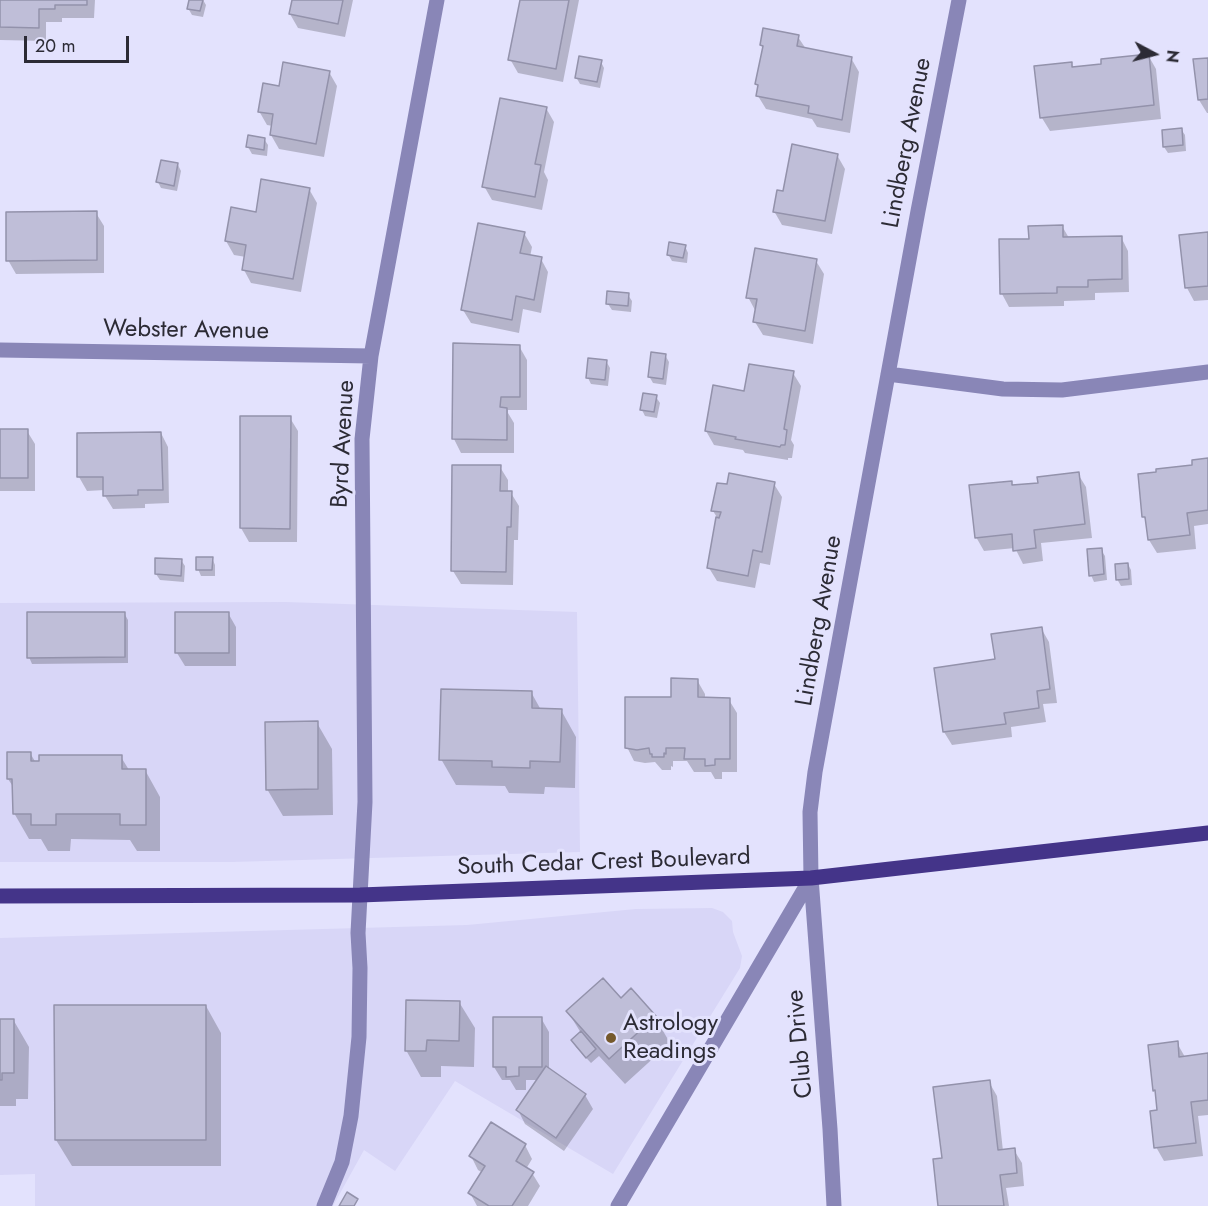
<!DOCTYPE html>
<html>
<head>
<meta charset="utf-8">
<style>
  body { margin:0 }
  #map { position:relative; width:1208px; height:1206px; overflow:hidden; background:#e3e2fd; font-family:Jost,sans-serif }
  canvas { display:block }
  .north { position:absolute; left:1124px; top:24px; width:60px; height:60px; -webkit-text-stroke:4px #e3e2fd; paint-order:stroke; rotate:97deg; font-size:16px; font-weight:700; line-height:24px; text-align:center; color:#2c2b35 }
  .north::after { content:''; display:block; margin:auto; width:21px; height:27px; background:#2c2b35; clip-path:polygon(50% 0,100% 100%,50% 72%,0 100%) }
  .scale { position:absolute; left:24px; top:36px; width:105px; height:27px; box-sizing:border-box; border:3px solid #2c2b35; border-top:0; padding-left:8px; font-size:18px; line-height:21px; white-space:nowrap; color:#2c2b35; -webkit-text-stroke:4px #e3e2fd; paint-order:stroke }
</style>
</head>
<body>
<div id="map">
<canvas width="1208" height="1206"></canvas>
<div class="north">N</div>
<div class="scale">20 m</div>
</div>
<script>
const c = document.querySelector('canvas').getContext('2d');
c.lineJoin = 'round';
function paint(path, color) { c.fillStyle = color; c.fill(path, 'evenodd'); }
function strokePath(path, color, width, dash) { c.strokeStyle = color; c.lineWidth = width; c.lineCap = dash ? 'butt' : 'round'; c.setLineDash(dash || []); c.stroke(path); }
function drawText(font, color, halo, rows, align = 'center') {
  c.font = font + ' Jost,sans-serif'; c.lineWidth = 6; c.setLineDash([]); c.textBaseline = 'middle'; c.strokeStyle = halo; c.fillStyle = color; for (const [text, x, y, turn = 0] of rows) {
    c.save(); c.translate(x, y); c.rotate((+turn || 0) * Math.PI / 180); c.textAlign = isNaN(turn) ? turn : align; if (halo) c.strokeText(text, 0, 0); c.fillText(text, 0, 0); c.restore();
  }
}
paint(new Path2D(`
  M286,602l291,10 3,240 -348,10h-232v-259z
  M712,908l11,4 9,9 1,11 9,24 -2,12 -127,206 -158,-93 -60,90 -31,-21 -31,56h-298v-32l-35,1v-237l467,-13 169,-16z`), '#d8d6f7');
paint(new Path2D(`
  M0,0h95l-1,18h-32v4h-16v19l-46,-1z
  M191,0h12l3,5 -3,12 -11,-2 -4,-7z
  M293,0h60l-8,37 -47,-9 -8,-14z
  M521,0h58l-16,82 -45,-9 -8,-14z
  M798,37l8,12 45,9 8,14 -9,61 -33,-6 -5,-8 -46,-10 -8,-13 1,-8 -2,-4 7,-34 -3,-5z
  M1148,55l8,14 5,50 -111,12 -8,-13 -6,-51 35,-4 3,5 29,-3z
  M1208,59v54h-1l-8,-13z
  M601,62l3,6 -4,20 -20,-4 -4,-7z
  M329,72l8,14 -13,71 -45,-8 -8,-14 2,-9 -6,-1 -8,-14 21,-23z
  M546,108l8,14 -10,50 4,8 -6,30 -50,-10 -8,-14z
  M1181,129l4,6 1,16 -18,2 -4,-6z
  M264,139l4,6 -1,11 -15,-2 -4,-7z
  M837,155l8,14 -13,65 -50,-9 -8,-14 10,-18z
  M178,165l3,6 -4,20 -16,-3 -3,-6z
  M309,189l8,14 -16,89 -50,-9 -7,-13 2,-13 -12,-2 -8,-14 31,-27z
  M96,213l8,13v47l-88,1 -8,-14z
  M1062,226l7,12 52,-1 7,14 1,41 -34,1v7l-31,1v5l-55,1 -7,-13z
  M524,233l8,14 -2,10 11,2 7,13 -7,41 -18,-4 -4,24 -48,-10 -8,-13z
  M1208,233v67l-14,1 -7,-13z
  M685,246l3,7 -1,10 -15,-2 -4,-7z
  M816,261l8,13 -11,70 -50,-9 -8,-13 1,-10 -8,-15z
  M628,295l4,6 -1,11 -19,-2 -4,-6z
  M454,345l65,1 8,14v50h-19v3l6,10v30h-53l-7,-14z
  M665,355l4,7 -3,23 -13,-2 -4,-7z
  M606,361l4,7 -2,18 -17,-2 -3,-6z
  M793,373l8,13 -10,54 3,5 -2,13h-4v2l-43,-7 -2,-3 -29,-5 -8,-14 39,-38z
  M656,397l4,6 -3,15 -12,-2 -3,-6z
  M290,418l8,13 -1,111h-48l-8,-14z
  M0,431h27l8,13v47h-35z
  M161,433l7,14 1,56 -24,1v4l-32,1 -8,-13v-6l-18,1 -8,-14v-43z
  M1208,460v64l-14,2 2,23 -39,4 -8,-13 -2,-16 -3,-7 -5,-41 55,-9z
  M500,467l8,13v13h3l8,13 -1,34h-4l-1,45 -52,-1 -8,-13z
  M1078,474l8,13 6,51 -51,5 2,18 -20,3 -8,-16 -31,3 -8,-14 35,-55 3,5 25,-3z
  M774,484l8,13 -12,68 -10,-2 -5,25 -38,-7 -8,-13 9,-49 -5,-8z
  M1101,550l4,6 2,24 -13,2 -3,-7z
  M212,558l3,7v11h-14l-3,-7z
  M181,560l4,6 -1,16 -24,-2 -4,-6z
  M1128,564l3,6 1,15 -11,1 -4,-7z
  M124,613l4,7v43l-96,1 -3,-7z
  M228,613l8,14v39h-51l-8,-13z
  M1041,628l8,14 8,61 -14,1 3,18 -35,5 1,10 -60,8 -8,-13 -8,-63 61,-8z
  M697,680l8,14v5l24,1 8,13v59h-15v7h-7l-4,-7h-17l-7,-11h-14v6l-2,-1v4h-9l-7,-8 -10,1 -11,-2 -7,-14 45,-49z
  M531,692l10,18h20l15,27 -1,51 -30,-1 -1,7 -35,-1 -4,-7 -49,-1 -15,-26z
  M317,723l15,26 1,66 -50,1 -16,-27z
  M30,753l6,10 85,-6 8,13h16l15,27v54h-23l-7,-11 -59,-1 -1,12h-22l-7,-12h-12l-15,-26v-25l-6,-9z
  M631,990l24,27 15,26 -45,41 -26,-28 -8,7 -15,-16 -3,-6 8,-8 -13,-21 53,-12z
  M459,1002l16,26 -1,39 -33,-1v11h-20l-15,-27z
  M206,1006l15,27v133h-149l-16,-26z
  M541,1018l8,14v38l36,25 8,14 -29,42 -39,-27 -7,-14 20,-30h-12v10h-10l-6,-10h-8l-8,-13z
  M0,1020l14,1 15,26 -1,52h-12v7h-16z
  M1177,1043l8,14 23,-3v61l-10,1 5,40 -39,5 -8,-14 3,-36 -2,-17 -2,-4z
  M989,1082l8,14 6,55 11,-1 8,13 2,23 -18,2 3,18h-69l3,-47z
  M525,1145l7,14 -6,10 6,4 8,13 -12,20h-51l-7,-13 13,-20 -5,-3 -7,-14z`), '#0003');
const building = new Path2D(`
  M0,0h87v5h-32v4h-16v19l-39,-1z
  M189,0h14l-3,11 -13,-2z
  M292,0h51l-5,24 -49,-10z
  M520,0h49l-13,69 -48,-9z
  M763,28l36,7 -2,11 55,11 -10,63 -34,-7 1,-7 -53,-10 2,-11 -3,-1 8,-38 -3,-1z
  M1149,54l5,51 -114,13 -6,-52 38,-4v5l29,-3v-5z
  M579,56l23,4 -5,22 -22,-4z
  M1208,58v41l-10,1 -5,-41z
  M283,62l47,9 -14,73 -46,-9 3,-21 -15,-2 5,-29 16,3z
  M500,98l47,9 -12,57 6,1 -6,32 -53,-10z
  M1182,128l1,17 -20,2 -1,-17z
  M248,135l17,3 -1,12 -18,-3z
  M792,144l46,10 -13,67 -52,-9 4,-22 6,1z
  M161,160l17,3 -4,23 -18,-4z
  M261,179l49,9 -17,91 -51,-9 4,-25 -21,-4 6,-34 25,5z
  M97,211v49l-91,1v-49z
  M478,223l47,9 -5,21 22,4 -8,43 -18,-4 -4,24 -51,-10z
  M1063,225v12l59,-1v43l-34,1v7h-31v6l-57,1 -1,-55h30l-1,-13z
  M1208,232v54l-23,2 -6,-53z
  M669,242l17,3 -3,13 -16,-3z
  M755,248l62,11 -12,72 -52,-9 4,-23 -11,-1z
  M607,291l22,2 -1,13 -22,-2z
  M453,343l67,2v52h-19l-1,10 7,1v32l-55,-1z
  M651,352l15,2 -3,25 -15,-2z
  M588,358l19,2 -2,20 -19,-2z
  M749,364l45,7 -10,58 3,1 -2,15h-4l-1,2 -45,-8 1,-2 -31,-6 8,-46 31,6z
  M643,393l14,2 -3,17 -14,-2z
  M240,416h51l-1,113 -50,-1z
  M0,429h28v49h-28z
  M161,432l2,58h-25v5l-35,1v-19h-26v-44z
  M1208,458v52l-21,3 3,22 -42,5 -3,-23h-3l-4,-43 18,-2v-3l36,-4v-5z
  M452,465h49l-1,26h12l-1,36h-4l-1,45 -55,-1z
  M1079,472l6,52 -51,6 2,18 -23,3 -1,-17 -37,4 -6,-53 43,-4v4l26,-2 -1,-6z
  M729,473l46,9 -13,70 -9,-2 -5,26 -41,-8 9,-51 3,1 2,-6 -10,-1 6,-28 10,1z
  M1102,548l2,26 -15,2 -2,-27z
  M196,557h17l-1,13h-16z
  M155,558l27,1 -1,17 -26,-2z
  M1128,563l1,16 -13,1 -1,-16z
  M27,612h98v45l-98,1z
  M175,612h54v41h-54z
  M1042,627l8,62 -13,2 2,17 -35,5 2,11 -63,8 -9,-64 61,-9 -4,-25z
  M671,678l27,1v18l32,1v61h-15v6l-10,1v-7h-21l1,-11h-19v6l-2,-1v4h-12v-3h-2l-1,-6 -12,2 -12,-2v-51h46z
  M441,689l91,2v17l30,1 -2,53 -30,-1v7l-38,-1v-6l-53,-1z
  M318,721v68l-52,1 -1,-68z
  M7,752h24v9h8v-6h83v14h24v56h-26v-11h-64v11h-25v-11h-18l-1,-35h-5z
  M603,978l18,20 10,-10 25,28 -47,43 -43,-48z
  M406,1000l54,1 -1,40 -32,-1 -1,11h-21z
  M54,1005h152v135h-151z
  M493,1017h49v50h-23v9l-13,1v-10h-13z
  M0,1019h14v54h-12v7h-2z
  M581,1031l15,18 -10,9 -15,-18z
  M1178,1041l1,16 29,-4v47l-17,2 5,41 -42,5 -4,-37 7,-1 -2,-20 -2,1 -5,-46z
  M546,1066l40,28 -30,44 -40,-28z
  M990,1080l8,70 17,-2 2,25 -17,2 4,31h-66l-5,-47 9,-1 -9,-71z
  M491,1122l35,22 -10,17 18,11 -22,34h-23l-21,-13 17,-27 -16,-10z
  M347,1192l11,7 -4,7h-15z`);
paint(building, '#bfbed8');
strokePath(building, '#9392ab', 1.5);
strokePath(new Path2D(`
  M0,350l371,6
  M888,374l115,15 59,1 146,-18
  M324,1206l18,-44 9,-46 8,-79 1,-69 -2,-35 7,-131 -3,-363 9,-83 66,-356
  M618,1206l193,-328
  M834,1206l-4,-77 -19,-251 -1,-66 5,-40 103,-561 41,-211`), '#8986b7', 15);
strokePath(new Path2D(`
  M0,896l360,-1 451,-17 397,-45`), '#443489', 15);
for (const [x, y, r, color] of [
  [611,1038,6,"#75592c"]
]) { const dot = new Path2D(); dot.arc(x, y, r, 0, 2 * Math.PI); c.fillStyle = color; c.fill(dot); strokePath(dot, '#e3e2fd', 2); }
drawText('24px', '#2c2b35', '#e3e2fd', [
  ["Lindberg Avenue",908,143,-79],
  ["Webster Avenue",186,331,1],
  ["Byrd Avenue",344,444,-87],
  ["Lindberg Avenue",820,621,-80],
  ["South Cedar Crest Boulevard",604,863,-2],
  ["Club Drive",801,1044,-95]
]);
drawText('24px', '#2c2b35', '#e3e2fd', [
  ["Astrology",623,1024],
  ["Readings",623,1052]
], 'left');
</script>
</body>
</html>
